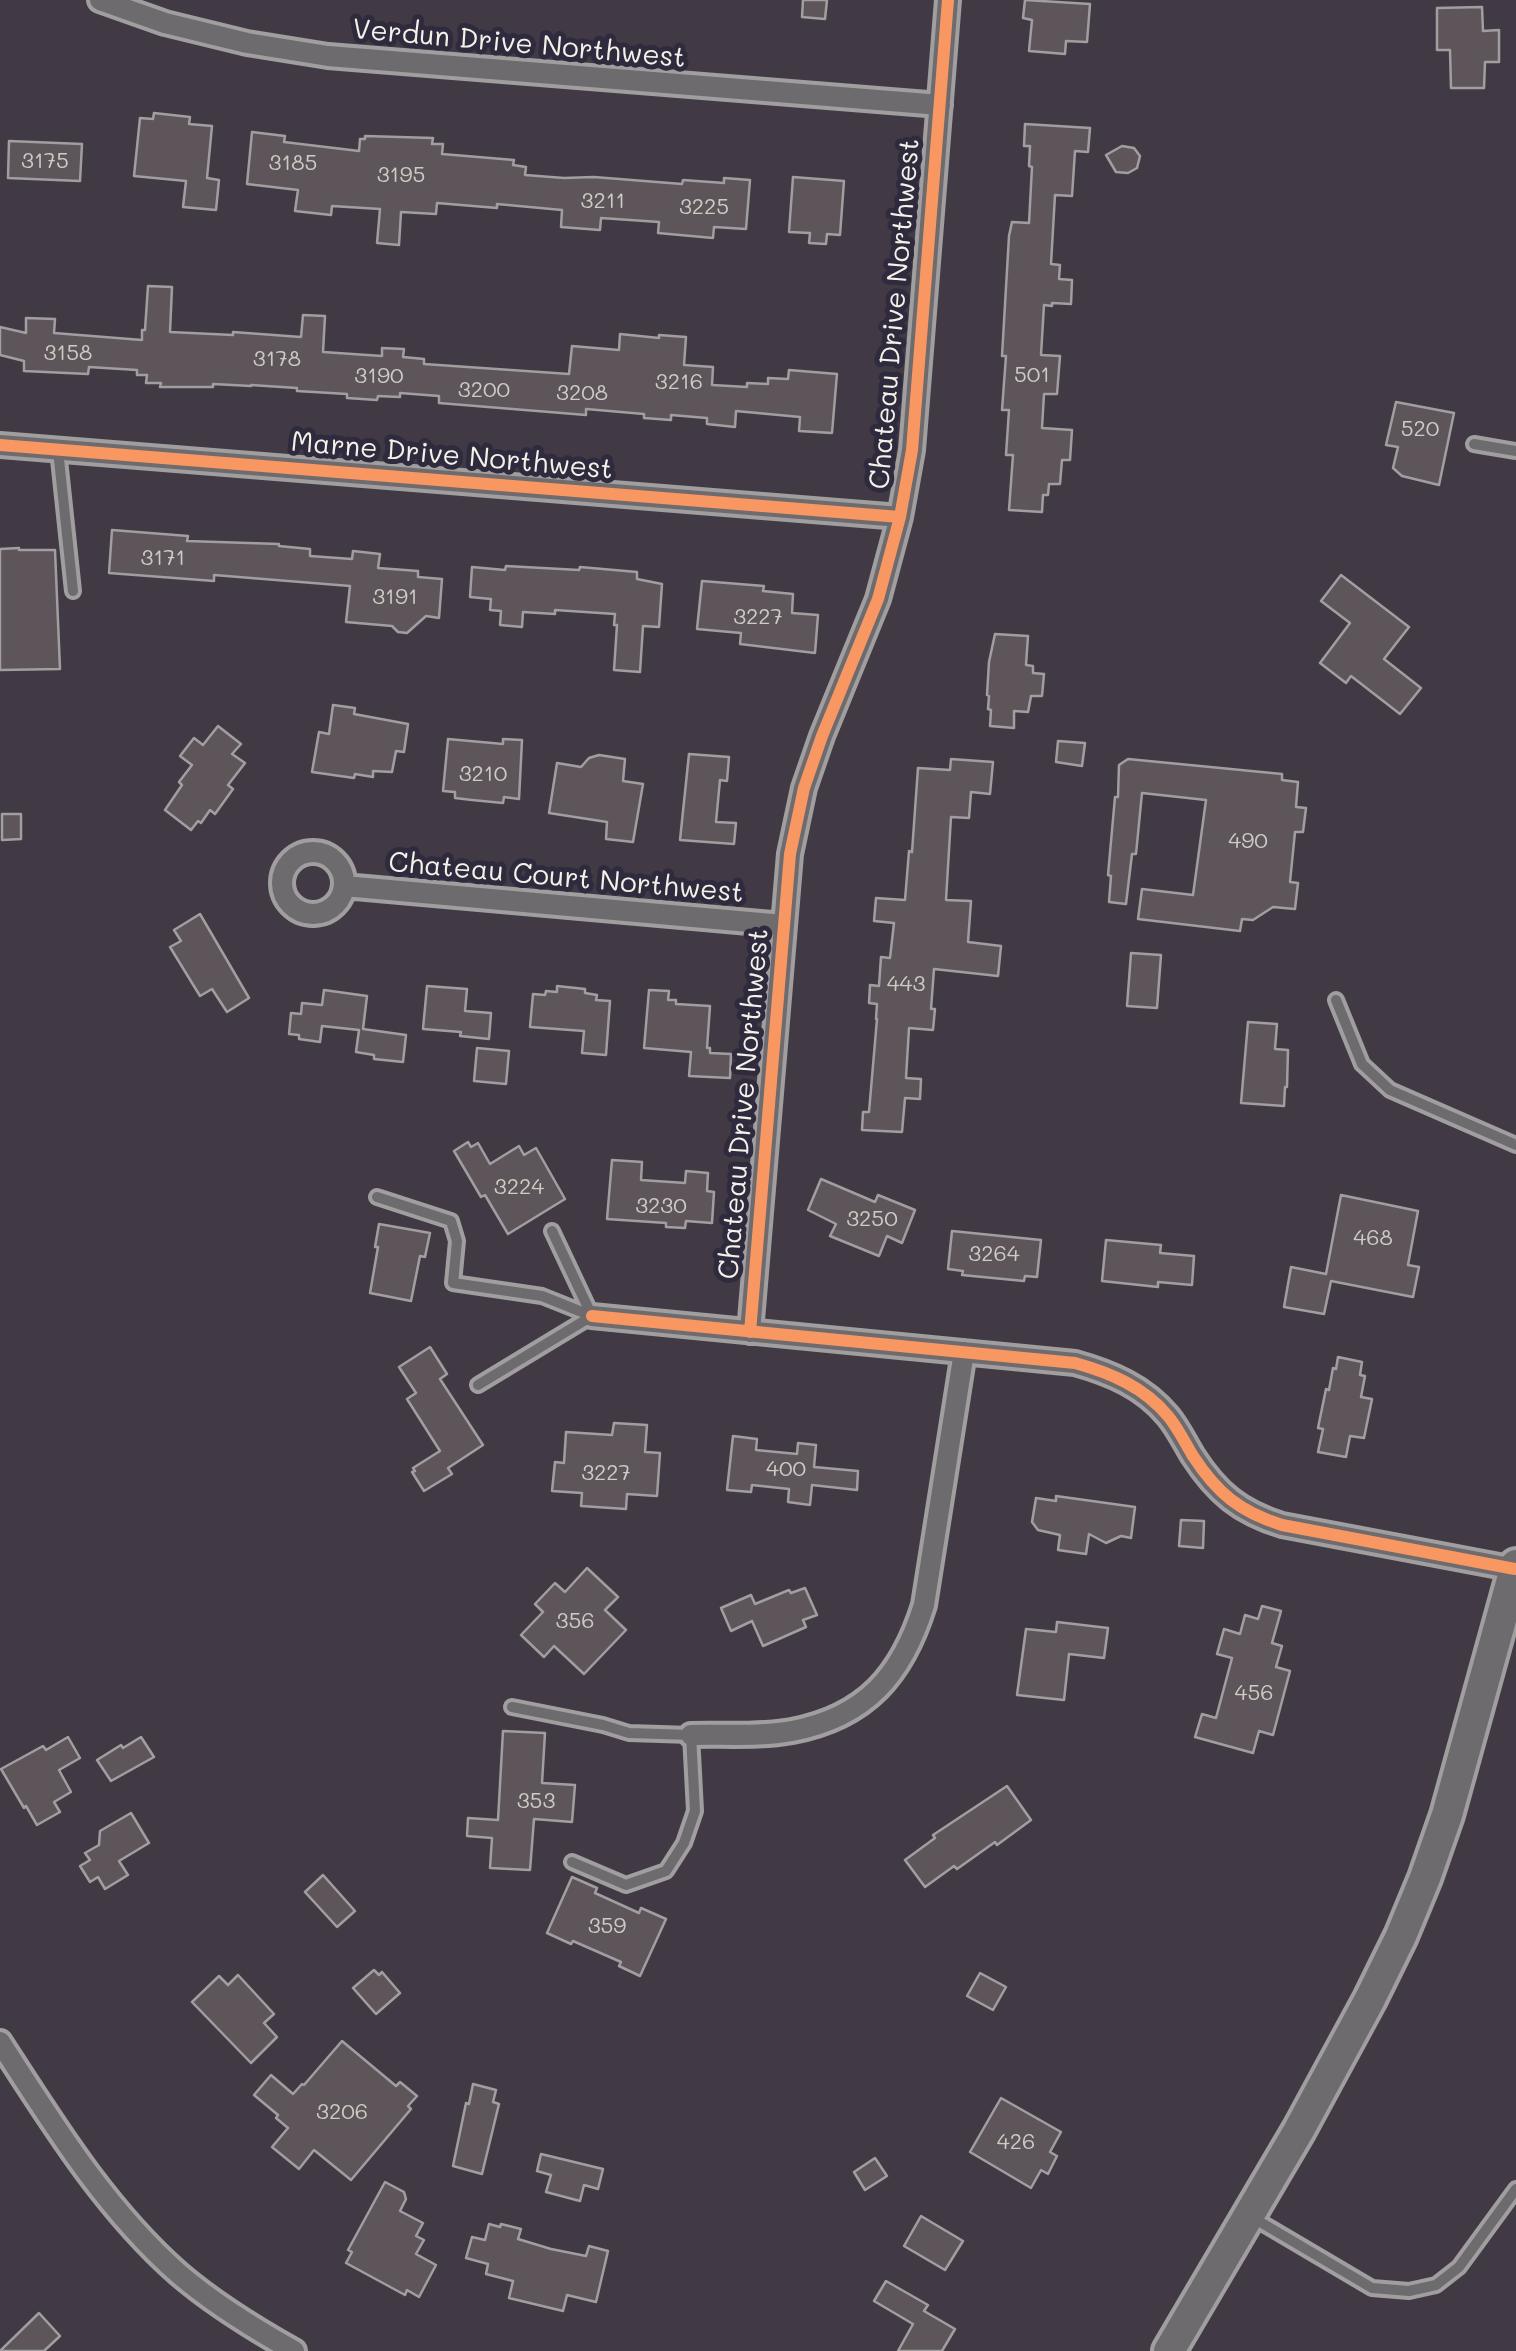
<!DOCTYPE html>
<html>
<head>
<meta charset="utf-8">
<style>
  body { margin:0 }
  canvas { display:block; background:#413a44 }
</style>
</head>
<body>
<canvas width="1516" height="2351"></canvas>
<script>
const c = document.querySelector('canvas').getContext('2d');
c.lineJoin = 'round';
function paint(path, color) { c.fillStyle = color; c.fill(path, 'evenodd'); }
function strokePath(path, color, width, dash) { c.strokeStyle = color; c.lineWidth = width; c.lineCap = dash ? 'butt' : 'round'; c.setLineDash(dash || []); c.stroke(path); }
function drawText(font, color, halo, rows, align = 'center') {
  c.font = font + ' Mali,sans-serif'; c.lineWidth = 10; c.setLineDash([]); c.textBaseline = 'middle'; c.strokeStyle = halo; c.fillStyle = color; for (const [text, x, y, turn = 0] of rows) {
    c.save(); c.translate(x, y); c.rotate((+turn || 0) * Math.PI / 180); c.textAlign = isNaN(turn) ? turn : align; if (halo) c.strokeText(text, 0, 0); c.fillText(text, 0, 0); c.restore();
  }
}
const building = new Path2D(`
  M803,0h24l-2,19 -23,-2z
  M1025,0l65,4 -3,38 -21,-1 -1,13 -36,-3 3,-31 -9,-2z
  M1482,7l1,24 16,-1v32h-14l-1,26h-33l-1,-38h-13v-42z
  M154,113l36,4 -1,7 23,2 -5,52 12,2 -3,30 -33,-3 3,-26 -52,-5 6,-58 13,1z
  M1025,124l65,4 -2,24 -13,-1 -3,45 -17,-1 -4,69 9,1 -1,14 13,1 -1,24 -19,-1v3l-8,-1 -3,50 19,1 -3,38h-13l-2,34 30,2 -2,30h-8l-2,24h-11l-1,11h-5l-1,17 -33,-2 4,-55h-7l3,-45h-7l4,-54h-4l7,-120 3,-14 17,1 3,-56 -3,-1 1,-20h-6z
  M252,132l33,4 -1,6 75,9 1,-12h5v-3l68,2 -1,6h11l-1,10 72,6 -1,5 13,2 -1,8 39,3 30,-1 88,7 1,-4 41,3v-5l26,2 -4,49 -32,-2 -1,11 -55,-5 1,-11 -58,-4 -1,12 -39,-3 1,-17 -65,-6v4l-60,-5 -1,11 -35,-2 -2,33 -22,-2 3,-34 -48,-3 -1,9 -36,-4 3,-21 -51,-6z
  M9,141l73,3 -2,37 -72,-3z
  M1122,146l12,2 6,8 -3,12 -9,5 -12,-1 -10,-17z
  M793,177l51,4 -4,54 -13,-1 -1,10 -17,-1 1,-10 -21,-1z
  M148,286l24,1 -2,45 63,3v-3l68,5 2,-22 22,1 -2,36 59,4v-8l22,1 -1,8 21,2v5l145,10 3,-28 47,4 1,-16 39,4v-3l27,2 -2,28 29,2 -1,18 35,2v-4l21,1v-6l20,1 1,-9 48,4 -5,59 -33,-2 1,-14 -64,-6 -1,16 -28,-3v-6l-36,-3v5l-27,-2v-4l-58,-5v6l-147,-12v-7l-39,-3v4l-22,-1 -1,4 -30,-2v-4l-50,-3v-3l-46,-3v1l-38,-2v3h-53l1,-4h-15l1,-8h-10v-5l-48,-3 -1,7 -64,-3v-10l-24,-6v-28l26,6v-15l29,1 -1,14 88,7v-10h3z
  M1396,402l58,11 -15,72 -37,-9 -9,-8 5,-21 -12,-2z
  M112,530l76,6 -1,5 92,3v2l31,3v7l42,3 1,-8 27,3 -2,14 40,3v6l24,2 -3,39 -13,-2 -19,17 -9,-1 -6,-6 -46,-4 4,-36 -136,-11v6l-105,-8z
  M19,548v2h36l5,119 -60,1v-121z
  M506,566l73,4 1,-3 57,5v7l25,5 -3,43 -16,-1 -3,46 -26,-2 3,-45h-3l1,-11 -60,-4v4l-32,-2 -1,15 -22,-2 1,-14 -11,-1 1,-11 -21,-2 2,-30 33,3z
  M1341,575l68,52 -25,32 37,29 -21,26 -49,-38 -5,7 -26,-20 30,-40 -29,-22z
  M702,581l62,5 -1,5 30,3 -1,19 26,2 -3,38 -75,-9 1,-11 -44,-4z
  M995,634l33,2 -2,29 7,1v7l11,1 -2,22h-11l-3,16 -14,-1v17l-24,-2 1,-16 -3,-1 1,-13 -2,-1 2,-33z
  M333,705l22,3 -1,6 54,10 -4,28 -8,-1 -4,21 -19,-1v6l-18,-3 -1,4 -42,-6 7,-40 10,2z
  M218,726l23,18 -9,10 13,9 -17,22 5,4 -18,25 -5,-4 -9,13 -3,-2 -7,9 -26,-20 17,-25 -3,-3 13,-17 -12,-9 14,-18 9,7z
  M448,739l55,5v-5l19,1 -3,59 -15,-2 -1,6 -31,-3 -17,-2v-6l-12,-1z
  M1058,741l27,2 -3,23 -26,-4z
  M689,754l40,3 -2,24 -7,-1 -4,42 20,1 -2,21 -54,-4z
  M599,755l26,4 -2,22 20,3 -10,58 -27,-3 1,-17 -58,-9 8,-50 24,4 8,-9z
  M951,759l42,3 -3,32 -19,-2 -2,26 -18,-1 -5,83 25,1 -3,41 33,4 -3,30 -64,-7 -3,40h4l-2,21 -24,-2 -3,50 15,1 -1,20 -15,-1 -3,34 -40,-2 1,-18h6l8,-93h-1l1,-15 -8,-1 1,-18 9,1 2,-29 9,1 4,-35 -20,-2 2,-23 29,2 4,-49 3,1 6,-84 32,2z
  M1128,759l154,15v6l16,2 -2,25 10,1 -3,24h-8l-5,50 8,1 -3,26 -22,-2 -20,13 -11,-1 -2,12 -102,-12 4,-30 51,6 13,-95 -64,-7 -6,61h-4l-6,50 -17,-2 2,-26 -3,-1 7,-78h3l1,-32z
  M2,814h19v25l-19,1z
  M200,914l49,84 -22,14 -15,-23 -12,7 -30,-49 11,-6 -7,-11z
  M1131,953l30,2 -4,53 -30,-2z
  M427,986l40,3 -2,22 26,2 -2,26 -29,-3 1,-4 -38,-3z
  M557,986l28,3v4l12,2 -1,5 14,1 -4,54 -24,-2 2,-22 -54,-4 3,-33 12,1 1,-4 11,1z
  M324,990l43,6 -4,33 43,6 -3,27 -29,-3v-4l-18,-3 3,-22 -37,-4 -2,16 -21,-3v-4l-10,-1 2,-21 10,1 1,-11 20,2z
  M649,990l20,1 -1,9h8v4l34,2 -3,42h3v5l21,1 -1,24 -41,-2 2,-24 -47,-4z
  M1248,1022l29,2 -2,25 13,1 -1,37h-2l-1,19 -43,-3z
  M477,1048l32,3 -3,33 -32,-3z
  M468,1142l3,5 7,-4 12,21 29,-18 5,9 12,-7 29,51 -57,35 -23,-39 -4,2 -27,-46z
  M612,1160l30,2 -1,18 44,3 1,-12 22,2 -1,18 7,1 -2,31 -26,-2 -1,7 -19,-1v-4l-59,-4z
  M821,1179l54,23 3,-7 37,15 -13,33 -15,-7 -8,20 -49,-20 6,-12 -28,-14z
  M1341,1195l77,16 -10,54 11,2 -6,30 -82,-16 -7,33 -40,-7 7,-40 35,7z
  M379,1224l51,9 -5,24 -5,-1 -9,45 -41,-8 8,-46h-3z
  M952,1231l89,9 -4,37 -12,-1 -1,5 -62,-6 1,-4 -15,-2z
  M1106,1240l55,5 -1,8 34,3 -2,29 -34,-3v5l-56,-6z
  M430,1347l17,27 -7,5 43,66 -35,23 4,6 -28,17 -12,-19 3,-1 -2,-3 27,-17 -33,-52 9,-6 -17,-26z
  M1338,1357l24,5 -2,13 5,1 -4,21 11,2 -8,39 -14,-2 -4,21 -28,-5 5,-23 -5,-1 8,-39 3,1 4,-22 3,1z
  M614,1423l33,2 -2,27 15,1 -3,43 -30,-2 -1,15 -45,-3 1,-13 -30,-2 3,-29 9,1 2,-31 46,3z
  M733,1436l24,3 -1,11 41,4 1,-11 18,2 -2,22 44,4 -1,19 -45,-5 -2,20 -22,-3 1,-13 -37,-4 -1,7 -24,-2z
  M1056,1496l79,11 -4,31 -10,-2 -15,7 -17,-9 -3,20 -28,-4 2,-15 -22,-5 -6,-8 4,-24 20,3z
  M1181,1520l23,1 -1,27 -24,-2z
  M587,1568l31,29 -13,13 21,20 -42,44 -30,-28 -10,11 -23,-22 22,-23 -8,-8 20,-21 10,9z
  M805,1588l12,27 -14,5 3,7 -43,19 -11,-25 -21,10 -10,-23 30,-13 4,9 34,-14 2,3z
  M1262,1606l19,5 -9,32 10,3 -6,21 14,4 -17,64 -14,-4 -6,22 -58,-16 7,-23 14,4 16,-60 -15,-4 7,-25 16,5 5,-19 13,4z
  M1057,1622l51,6 -4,30 -35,-4 -5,46 -47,-5 9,-66 30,3z
  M503,1731l42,2 -3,50 33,2 -3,37 -38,-3 -4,51 -40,-2 2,-30 -25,-2 1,-18 30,2z
  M68,1737l12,21 -21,12 12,22 -17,10 6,10 -23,13 -11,-19 -2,2 -23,-39 42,-23 3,4z
  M141,1737l13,20 -43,24 -14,-21 24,-15 2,3z
  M1007,1786l24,34 -34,25 -2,-3 -38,27 -3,-3 -29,21 -20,-27 30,-22 -2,-3z
  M131,1813l18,30 -30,18 9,14 -23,14 -7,-12 -8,5 -10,-16 10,-6 -5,-7 14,-8 1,-14z
  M323,1875l32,36 -18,16 -32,-35z
  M572,1877l25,11 -2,5 44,20 2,-5 25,11 -26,57 -21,-10 2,-4 -48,-21 -2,3 -24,-11z
  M374,1970l5,5 3,-3 18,21 -24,21 -23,-26z
  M980,1973l26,14 -13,23 -26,-14z
  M238,1975l36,39 -10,9 13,14 -26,26 -59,-61 27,-26 9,9z
  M342,2041l54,45 4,-4 17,14 -9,10 3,3 -60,71 -37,-30 -15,19 -27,-22 16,-19 -12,-10 2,-3 -24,-20 17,-20 22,19 9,-10 2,1z
  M473,2084l23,6 -3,12 6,2 -17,70 -29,-8 13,-63 3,1z
  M1001,2098l60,34 -11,20 7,4 -9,18 -7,-4 -10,18 -61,-36z
  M541,2154l62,15 -5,20 -14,-4 -4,16 -34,-9 5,-17 -14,-4z
  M875,2158l12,18 -22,14 -11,-18z
  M385,2182l19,10 2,7 -6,12 23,12 -7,13 8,4 -8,14 20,11 -17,32 -12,-7 -2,5 -59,-32 6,-11 -4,-2z
  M921,2216l42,25 -18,29 -41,-24z
  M489,2224l11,3 1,-3 20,5 -3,10 33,10 35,7 3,-10 19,5 -12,51 -29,-7 -4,16 -54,-13 4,-17 -27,-7 2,-10 -22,-6 6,-21 13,3z
  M886,2281l42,24 -4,6 31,18 -13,22h-44l15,-27 -39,-23z
  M39,2313l21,23 -16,15h-44z`);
paint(building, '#5d555a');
strokePath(building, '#a19ea0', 2.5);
const service = new Path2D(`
  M1474,444l42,7
  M58,450l15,141
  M1336,1000l26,64 28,26 126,55
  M377,1197l74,24 6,20 -4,42 89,13 50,20
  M552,1231l40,85
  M478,1385l114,-69
  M512,1707l91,18 26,8 62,2 4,76 -11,32 -18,28 -40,14 -54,-23
  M1250,2216l122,72 37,3 27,-6 23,-18 57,-78`);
const minor = new Path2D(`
  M100,0l65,23 82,20 81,13 612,49
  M0,445l900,72
  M282 883a31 31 0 1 1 62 0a31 31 0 1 1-62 0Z
  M344,886l439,39
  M592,1316l483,47c36,10 69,24 93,53 10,12 17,27 25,40 24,37 47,56 89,69l233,44
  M750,1332l40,-478 14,-66 18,-52 56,-137 22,-82 12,-67 36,-450
  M691,1735c32,-1 70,2 101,-4 74,-14 110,-56 132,-126l40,-253
  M0,2042c53,82 105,167 179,232 35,30 74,54 115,77`);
const secondary = new Path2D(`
  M1169,2351l130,-221 71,-131 31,-63 24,-58 22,-63 69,-250`);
strokePath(service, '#a19ea0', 18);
strokePath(minor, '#a19ea0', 28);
strokePath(secondary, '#a19ea0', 38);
strokePath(service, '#6e6b6e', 10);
strokePath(minor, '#6e6b6e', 20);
strokePath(secondary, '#6e6b6e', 30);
strokePath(new Path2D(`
  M0,445l900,72
  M592,1316l483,47c36,10 69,24 93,53 10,12 17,27 25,40 24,37 47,56 89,69l233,44
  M750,1332l40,-478 14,-66 18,-52 56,-137 22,-82 12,-67 36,-450`), '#f99763', 12);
drawText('22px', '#cecac4', null, [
  ["3175",45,161],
  ["3185",293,163],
  ["3195",401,175],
  ["3211",603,201],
  ["3225",704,207],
  ["3158",68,353],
  ["3178",277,359],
  ["501",1032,375],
  ["3190",379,376],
  ["3216",679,382],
  ["3200",484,390],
  ["3208",582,393],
  ["520",1420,429],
  ["3171",163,558],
  ["3191",395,597],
  ["3227",758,617],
  ["3210",483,774],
  ["490",1248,841],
  ["443",906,984],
  ["3224",519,1187],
  ["3230",661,1206],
  ["3250",872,1219],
  ["468",1373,1238],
  ["3264",994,1254],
  ["400",786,1469],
  ["3227",606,1473],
  ["356",575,1621],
  ["456",1254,1693],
  ["353",536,1801],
  ["359",607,1926],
  ["3206",342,2112],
  ["426",1016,2142]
]);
drawText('28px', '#f4f1e8', '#2f2a3d', [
  ["Verdun Drive Northwest",519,44,5],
  ["Chateau Drive Northwest",895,314,-85],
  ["Marne Drive Northwest",452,456,5],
  ["Chateau Court Northwest",566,878,5],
  ["Chateau Drive Northwest",744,1104,-85]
]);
</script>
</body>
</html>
